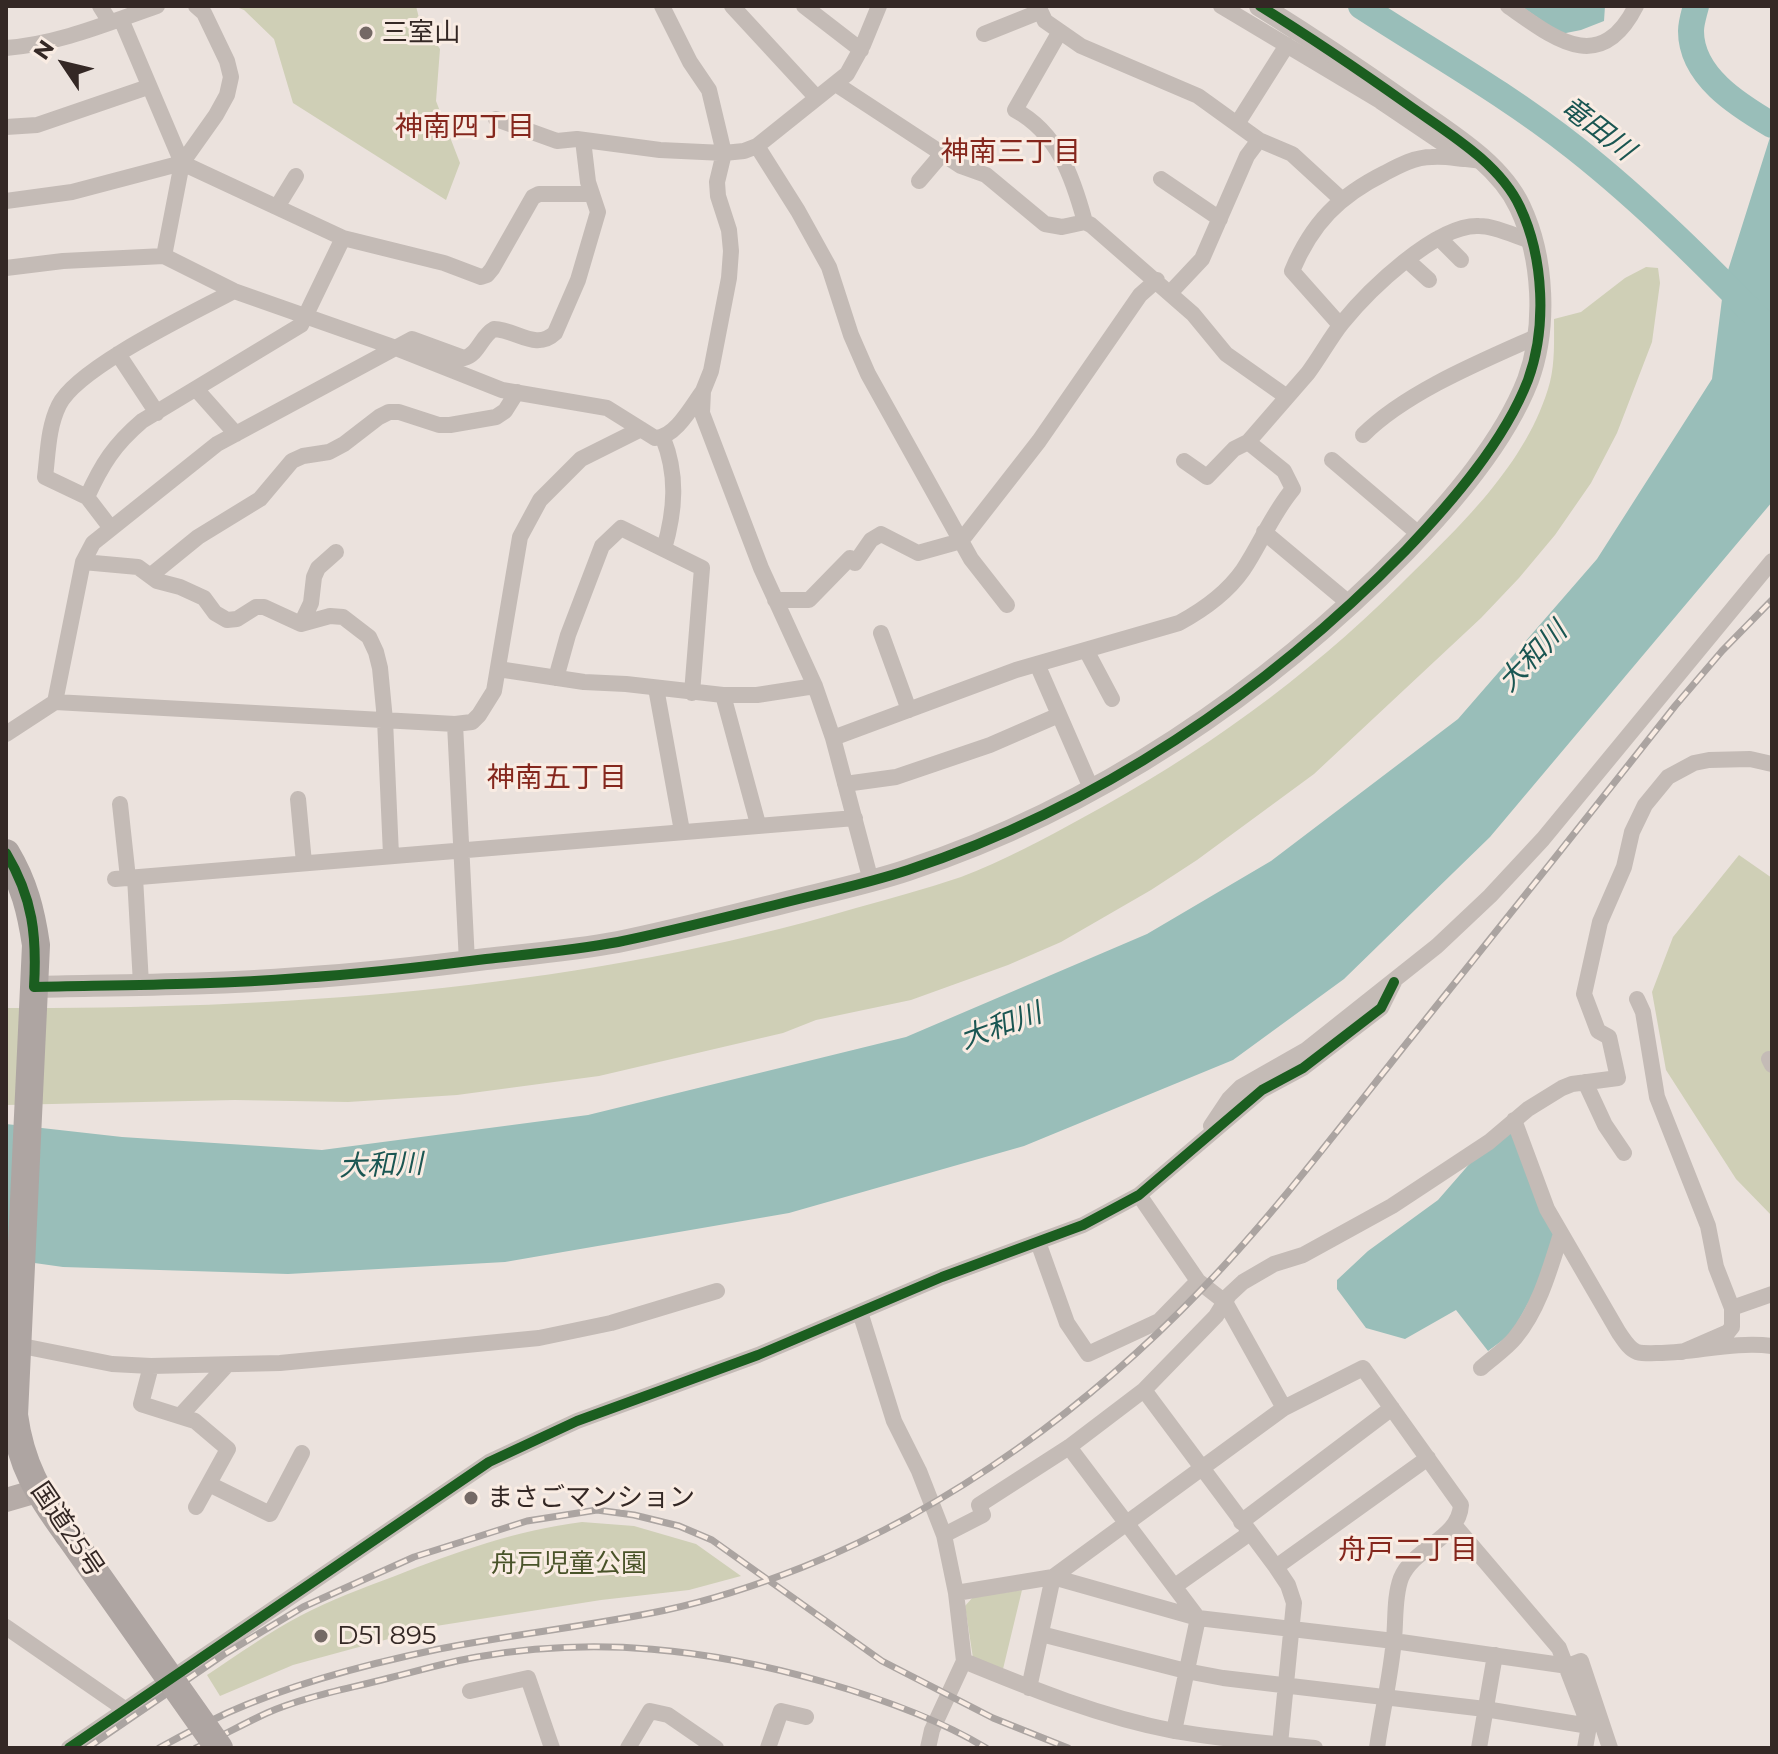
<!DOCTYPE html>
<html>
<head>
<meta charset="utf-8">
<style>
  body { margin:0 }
  #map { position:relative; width:1778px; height:1754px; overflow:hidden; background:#ebe2dd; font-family:Montserrat,sans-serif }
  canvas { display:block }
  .frame { position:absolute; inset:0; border:8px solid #342825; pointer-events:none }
  .north { position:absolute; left:24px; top:24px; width:80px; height:80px; -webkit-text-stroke:6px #f9ece3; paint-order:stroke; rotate:305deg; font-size:22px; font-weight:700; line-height:32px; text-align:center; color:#342825 }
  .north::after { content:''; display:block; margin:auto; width:28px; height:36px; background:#342825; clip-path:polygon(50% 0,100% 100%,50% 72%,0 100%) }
</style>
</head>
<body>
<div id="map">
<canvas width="1778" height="1754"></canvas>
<div class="frame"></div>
<div class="north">N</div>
</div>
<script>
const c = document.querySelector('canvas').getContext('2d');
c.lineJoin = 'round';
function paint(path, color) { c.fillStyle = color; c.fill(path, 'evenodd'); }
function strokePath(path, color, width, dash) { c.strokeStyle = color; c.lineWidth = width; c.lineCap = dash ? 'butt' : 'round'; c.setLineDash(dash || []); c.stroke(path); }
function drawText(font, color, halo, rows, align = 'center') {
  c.font = font + ' Montserrat,"Noto Sans JP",sans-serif'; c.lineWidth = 6; c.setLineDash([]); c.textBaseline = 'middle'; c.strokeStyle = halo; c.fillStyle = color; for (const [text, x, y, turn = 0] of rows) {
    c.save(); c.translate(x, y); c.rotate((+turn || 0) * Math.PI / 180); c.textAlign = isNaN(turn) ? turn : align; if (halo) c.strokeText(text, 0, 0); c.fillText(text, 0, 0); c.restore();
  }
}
paint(new Path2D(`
  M234,6h182l3,12 21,31 -4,52 24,62 -14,37 -153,-97 -19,-64 -30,-29z
  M1646,267l12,1 2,15 -8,59 -35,91 -26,50 -36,52 -36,43 -38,40 -167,156 -117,86 -46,30 -90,52 -53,23 -97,35 -95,20 -33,13 -184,43 -142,19 -109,7 -113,-2 -229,5v-97c285,1 575,-19 850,-100 35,-10 70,-19 105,-31 42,-16 83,-38 123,-60 115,-62 222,-139 315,-231 58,-57 129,-122 151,-204 5,-20 4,-42 4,-63l27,-7 44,-34z
  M1739,855l33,23v338l-36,-37 -70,-109 -14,-78 21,-55z
  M582,1522l52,4 62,18 45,32 -52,14 -88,10 -165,26 -143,39 -73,31 -13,-21c30,-20 61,-42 93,-59 30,-16 63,-28 95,-40 61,-24 122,-46 187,-54z
  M1022,1590l-19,79 -30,-11 -8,-52 8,-9z`), '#cfcfb6');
paint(new Path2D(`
  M1521,6h84l-1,15 -23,9 -20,4z
  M1772,131v371l-282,335 -146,142 -111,81 -209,86 -235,67 -284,49 -217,12 -225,-7 -57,-8v-135l116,13 200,13 266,-35 318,-78 241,-103 124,-73 187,-142 139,-160 115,-180 12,-96z
  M1509,1133l5,1 41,101 -19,54 -25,45 -23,17 -32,-41 -51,29 -39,-11 -29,-39v-9l31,-29 70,-51 34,-39z`), '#99beb9');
strokePath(new Path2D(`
  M1361,6c71,46 147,89 214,142 71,56 134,120 197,184
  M1696,6c-2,8 -5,17 -5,25 0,45 47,74 81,94`), '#99beb9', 26);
strokePath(new Path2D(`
  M100,6l10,16
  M662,6l28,56 19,28 15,63 -7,29 1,14 11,34 2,21 -2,27 -18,93 -8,20 -1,22 59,155 54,118 18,52 38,143
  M732,6l84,91
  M804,6l57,44
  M1038,6l7,15 36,25 117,50 61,44 33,14 49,45
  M1221,6l159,95 86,58 17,2
  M1508,6c46,32 92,71 128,0
  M121,19l61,144
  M1059,33l-44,77c43,23 58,68 70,112
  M984,34l55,-22
  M6,48c53,-4 102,-25 151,-42
  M836,84l125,82 25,9 59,49 17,3 23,-5 6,3 102,89 33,40 61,43
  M496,119l61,22 20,-2 83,11 64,3 20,-2 13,-5 90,-72 16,-29 16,-39
  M1237,124l50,-79
  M6,127l31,-2 111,-38
  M757,146l41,65 31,56 22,68 17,39 103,185 36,46
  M1161,179l59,40
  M919,181l23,-27
  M6,201l66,-9 110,-29 161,75 101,25 37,14 6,-2 5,-6 41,-72 6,-3h53
  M277,207l19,-31
  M1439,238l22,22
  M164,256l18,-93 34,-48 11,-20 4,-18 -4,-16 -23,-48 -8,-7
  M1408,261l21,19
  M6,268l57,-7 101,-5 70,35 162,57 106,42 105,18 48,30c20,0 37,-32 48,-47
  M1170,293l32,-34 45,-103 12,-16
  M1340,325l-48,-54c20,-48 47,-75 93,-98 15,-8 30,-16 47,-16 11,-1 22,1 32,2
  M118,354l39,59
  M196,389l40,45
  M1363,435c43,-43 119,-74 175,-99
  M663,438c15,37 12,73 1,111
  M1332,460l88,75
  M1184,461l23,16 27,-28 14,-7
  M87,497c15,-33 27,-52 55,-76l159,-96 42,-87
  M110,527l-23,-30 -42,-20c3,-24 3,-50 14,-72 19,-38 134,-92 175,-114
  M1264,532l86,72
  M83,562l55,5 19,14 23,6 24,11 11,15 12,7 10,-1 19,-12h8l37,17 29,-8 13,1 26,20 7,15 4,16 5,52 6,135
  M150,576l48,-39 62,-38 32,-38 11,-5 26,-4 15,-8 35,-27 10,-5h10l40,13h11l46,-8 9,-6 12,-19
  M775,600h34l41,-42 5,5 16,-23 10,-6 37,19 43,-12 78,-100 101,-146 17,-15
  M301,624l10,-21 3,-26 4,-9 18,-16
  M881,633l28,77
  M1086,650l26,49
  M1037,664l54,124
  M498,669l86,13 42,2 97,11h34l58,-9
  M556,678l12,-43 34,-89 19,-18 81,40 -10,125
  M656,688l26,143
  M723,695l35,129
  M55,702l400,22 17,-2 7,-7 15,-24 26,-154 20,-37 41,-41 60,-30
  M455,724l12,238
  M6,734l49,-32 28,-140 10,-19 124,-99 195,-105 52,19c15,-4 17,-22 30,-29 23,1 42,22 61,4l23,-53 20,-68 -10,-30 -5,-42
  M833,738l183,-68 163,-47c24,-13 48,-30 64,-53 18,-27 29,-56 50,-81l-9,-18 -36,-29c20,-23 40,-46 60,-69 12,-16 22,-35 34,-50 26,-32 94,-99 137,-97 16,0 36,10 52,15
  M845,784l51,-7 94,-32 69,-30
  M298,799l6,64
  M120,804l8,74
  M135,877l6,107
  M115,879l740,-61
  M1637,999l6,13 14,85 51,129 8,41 16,41v19l-4,5 -46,20
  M1769,1059l3,6
  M1585,1082l20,43 19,28
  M1514,1120l33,89 72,124c5,7 10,16 18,19 7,2 18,1 25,1 36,-1 74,-12 110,-7
  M1211,1126l18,-27 12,-12 65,-37 131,-104 53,-50 53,-57 229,-278
  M1139,1195l59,86 27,21 59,106
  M1038,1242l29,81 21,31 71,-33 39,-40
  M1732,1308l40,-14
  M860,1312l34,109 25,50 25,64 12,58 8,68 -32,69 -4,18
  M12,1344l100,20 39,2 129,-3 259,-25 72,-15 106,-32
  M151,1366l-10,38 54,17 33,28 -32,58
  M1481,1368c11,-10 24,-18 34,-30 24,-29 35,-69 46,-104
  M1144,1390l132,177 12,18 6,18 -14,141
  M180,1416l46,-50
  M1069,1447l129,171 -24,113
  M209,1484l61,30 32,-61
  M1241,1522l151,-114
  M1455,1526l104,122 30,78 -4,22
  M944,1535l39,-20 -4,-10 90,-58 75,-57 72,-74 13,-21 14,-13 31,-18 29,-9 89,-49 97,-64 39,-33 34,-21 10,-4 46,-6 -9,-41 -11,-6 -14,-37 16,-72 24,-55 8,-35 13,-27 23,-28 26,-14 15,-3 41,-1 22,5
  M1276,1567l152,-109
  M1175,1586l75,-53
  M956,1593l97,-16 231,-169 79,-40 98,137c-2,34 -47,42 -60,73 -7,19 -5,41 -7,61 -3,36 -12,73 -17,109
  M6,1627l120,83
  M1041,1634l145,37 37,7 262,31 104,17
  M964,1661c68,28 137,56 210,70 46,8 94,12 141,17
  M1029,1688l24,-111 145,41 196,23 174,25 13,-5 29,87
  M470,1691l58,-13 24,70
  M69,1748l420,-286 88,-41 181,-66 184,-78 141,-52 56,-30 123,-105 41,-22 78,-60 13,-26
  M628,1748l22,-37 18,4 48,33
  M768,1748l13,-37 25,6
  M1479,1748l16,-93`), '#c4bbb6', 16);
strokePath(new Path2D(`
  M34,987c88,-2 177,-2 265,-9 63,-4 125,-11 187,-19 44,-5 89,-9 132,-17 54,-11 108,-25 161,-38 43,-11 87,-20 129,-34 188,-62 359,-178 498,-320 45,-47 98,-108 122,-170 19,-52 16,-122 -8,-173 -21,-45 -74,-75 -113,-103 -48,-34 -97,-67 -147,-98`), '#c4bbb6', 22);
strokePath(new Path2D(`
  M6,1500l31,-9`), '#b5aba7', 24);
strokePath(new Path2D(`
  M6,853c18,30 25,58 30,92l-22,470c7,51 24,78 54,119`), '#aea5a2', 28);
const rail = new Path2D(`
  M87,1748l136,-93 80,-48 111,-50 113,-36 70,-11 37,5 45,11 33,14 170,121 111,57 75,30
  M159,1748c22,-12 45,-24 68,-35 67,-30 140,-49 212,-64 75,-15 152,-23 227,-39 46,-10 94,-26 137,-43 150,-60 289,-163 400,-279 73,-76 137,-161 203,-244 90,-112 180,-225 269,-338l47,-55 50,-51
  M196,1748c24,-11 47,-24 71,-35 39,-17 81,-24 122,-35 29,-7 58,-16 88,-21 119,-21 232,-8 347,25 55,16 113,36 162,66`);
strokePath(rail, '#aba4a1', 7);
strokePath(rail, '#f9ece3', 4, [12]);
strokePath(new Path2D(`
  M68,1534l151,214`), '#aea5a2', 28);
strokePath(new Path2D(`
  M6,853c27,45 31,83 28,134 88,-2 177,-2 265,-9 63,-4 125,-11 187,-19 44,-5 89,-9 132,-17 54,-11 108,-25 161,-38 43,-11 87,-20 129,-34 188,-62 359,-178 498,-320 45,-47 98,-108 122,-170 19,-52 16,-122 -8,-173 -21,-45 -74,-75 -113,-103 -48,-34 -97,-67 -147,-98
  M69,1748l420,-286 88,-41 181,-66 184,-78 141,-52 56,-30 123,-105 41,-22 78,-60 13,-26`), '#1b5e20', 10);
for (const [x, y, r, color] of [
  [366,33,8,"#746965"],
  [471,1498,8,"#746965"],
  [321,1636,8,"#746965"]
]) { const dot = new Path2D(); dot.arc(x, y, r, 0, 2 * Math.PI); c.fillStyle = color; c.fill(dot); strokePath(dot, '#f9ece3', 3); }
drawText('26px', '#342825', '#f9ece3', [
  ["三室山",382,33],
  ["まさごマンション",487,1498],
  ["D51 895",337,1636]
], 'left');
drawText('26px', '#342825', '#f9ece3', [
  ["国道25号",67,1530,56]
]);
drawText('26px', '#495329', '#f9ece3', [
  ["舟戸児童公園",569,1564]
]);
drawText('28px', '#85271d', '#f9ece3', [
  ["神南四丁目",465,128],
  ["神南三丁目",1011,153],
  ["神南五丁目",557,779],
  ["舟戸二丁目",1408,1551]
]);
drawText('italic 28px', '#1a5652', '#f9ece3', [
  ["竜田川",1597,129,38],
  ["大和川",1533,657,-46],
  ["大和川",1001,1027,-20],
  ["大和川",381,1166,-2]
]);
</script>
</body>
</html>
